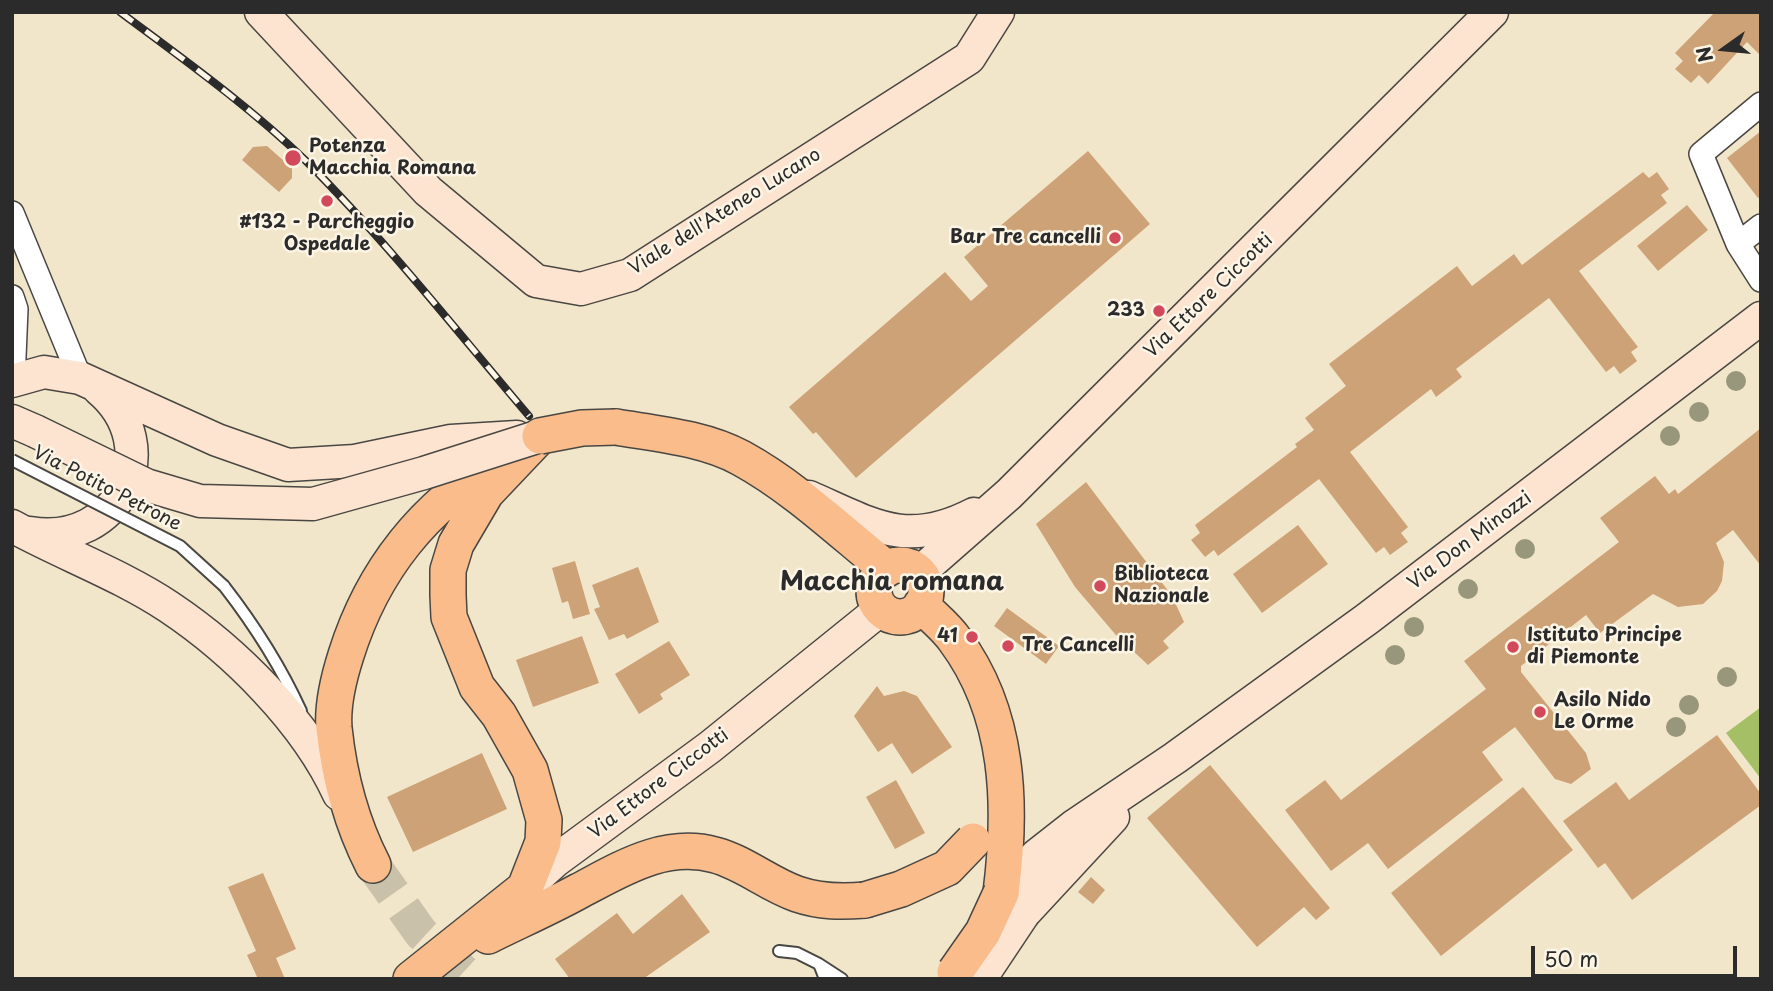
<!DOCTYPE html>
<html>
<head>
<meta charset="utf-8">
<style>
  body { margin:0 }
  #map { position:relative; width:1773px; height:991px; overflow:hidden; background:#f2e6ca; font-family:"Playpen Sans",sans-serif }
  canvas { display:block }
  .frame { position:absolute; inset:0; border:14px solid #2b2b2b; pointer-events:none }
  .north { position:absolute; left:1689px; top:14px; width:70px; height:70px; -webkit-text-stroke:5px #fcf5e5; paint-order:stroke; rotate:255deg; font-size:19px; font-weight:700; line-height:28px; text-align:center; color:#2b2b2b }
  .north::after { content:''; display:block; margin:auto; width:24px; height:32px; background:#2b2b2b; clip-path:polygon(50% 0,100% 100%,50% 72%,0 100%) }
  .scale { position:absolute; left:1531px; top:946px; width:206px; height:32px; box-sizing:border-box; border:4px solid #2b2b2b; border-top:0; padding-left:9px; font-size:21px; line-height:24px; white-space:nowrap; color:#2b2b2b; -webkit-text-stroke:5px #fcf5e5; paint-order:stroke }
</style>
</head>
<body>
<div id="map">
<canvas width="1773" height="991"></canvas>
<div class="frame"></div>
<div class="north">N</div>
<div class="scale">50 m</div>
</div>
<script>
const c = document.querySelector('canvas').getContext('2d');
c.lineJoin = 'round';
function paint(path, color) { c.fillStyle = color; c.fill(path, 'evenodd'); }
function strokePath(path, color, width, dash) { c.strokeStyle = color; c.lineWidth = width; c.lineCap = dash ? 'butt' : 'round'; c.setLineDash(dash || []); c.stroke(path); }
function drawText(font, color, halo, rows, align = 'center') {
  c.font = font + ' "Playpen Sans",sans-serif'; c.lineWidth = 5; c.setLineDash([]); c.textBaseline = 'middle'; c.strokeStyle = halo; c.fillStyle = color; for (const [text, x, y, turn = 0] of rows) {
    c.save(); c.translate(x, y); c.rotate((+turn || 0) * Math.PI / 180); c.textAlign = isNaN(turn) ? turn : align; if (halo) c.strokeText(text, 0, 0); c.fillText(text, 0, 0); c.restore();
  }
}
paint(new Path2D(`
  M1761,707v72l-35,-46z`), '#a4bf66');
paint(new Path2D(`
  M1715,12h46v44l-14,-14 -39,42 -9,-9 -8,8 -16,-14 8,-8 -8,-8z
  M1761,131v65l-3,2 -31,-40z
  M267,146l25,22v10l-13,14 -37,-32 11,-13z
  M1088,151l62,73 -294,254 -40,-46 -3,2 -24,-27 156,-135 26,29 17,-15 -24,-29z
  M1643,172l6,6 8,-6 12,17 -8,6 6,8 -88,68 59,76 -7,5 6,9 -17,13 -6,-8 -8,6 -57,-74 -93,71 6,8 -26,20 -5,-8 -81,63 58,75 -7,6 7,9 -18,13 -6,-8 -8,6 -57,-74 -101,77 -4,-6 -9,7 -14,-17 9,-7 -5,-8 102,-78 -2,-3 19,-14 -9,-12 41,-32 -17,-22 128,-98 15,20 42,-32 8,11z
  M1687,205l21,25 -50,41 -21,-25z
  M1761,428v138l-28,-36 -17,13 8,19 -2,19 -5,10 -14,13 -25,3 -25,-13 -53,39 -14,-18 -65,51v6l65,81 5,16 -20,15 -16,-5 -40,-52 -33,25 21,28 -115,89 -20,-26 -37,28 -46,-61 40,-30 16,20 145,-111 -22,-28 155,-119 -19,-24 55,-42 14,18 6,-5 3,5z
  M1086,482l86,114 12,26 -21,19 6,7 -21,17 -33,-31 -40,-47 -39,-63z
  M1298,525l30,39 -66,49 -29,-39z
  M575,561l15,53 -17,5 -5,-18 -6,2 -10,-35z
  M638,567l21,55 -32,17 -3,-5 -15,6 -15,-31 6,-2 -8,-22z
  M1007,608l52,38 -13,18 -52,-38z
  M582,636l17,47 -66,24 -17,-47z
  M669,641l21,34 -30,19 3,5 -24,15 -24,-40z
  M877,686l7,10 20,-5 13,5 35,51 -40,27 -20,-31 -14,9 -24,-36z
  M1717,735l44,59v11l-129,95 -27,-37 -7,5 -35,-47 53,-39 13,18z
  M482,753l25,56 -94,43 -26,-55z
  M1210,765l120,143 -14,12 -12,-13 -47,40 -110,-129z
  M896,780l29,53 -30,16 -29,-52z
  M1523,787l50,63 -132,106 -50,-63z
  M263,873l33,76 -20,9 9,21h-27l-11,-24 9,-4 -28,-64z
  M1091,877l14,13 -12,14 -15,-12z
  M682,894l28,38 -67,47h-73l-15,-20 62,-46 16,21z`), '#cda276');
strokePath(new Path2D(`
  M373,865l48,68 50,46`), '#cac1aa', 35, [35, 18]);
const lane = new Path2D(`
  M224,586c31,40 56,79 77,125
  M779,951l18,2 22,11
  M825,979l-6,-15 23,15`);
const street = new Path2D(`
  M12,213l68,165
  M1761,226l-23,18 23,36
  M1738,244l-37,-90 60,-50
  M12,297l4,12 -3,72`);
const secondary = new Path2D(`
  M261,12l167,179 108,90 45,8 49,-14 339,-217 29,-46
  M12,381l32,-9 36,6 137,62 71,25 67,-4 96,-20 66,-4
  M12,421l23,10
  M809,497c64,28 97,52 165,17
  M12,526c51,28 109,49 157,81 66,44 137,115 170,187
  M30,533c89,15 138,-86 69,-144
  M919,573l90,-79 483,-482
  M525,888l30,-27 155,-114 171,-138
  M1001,893l36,-38 37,-29 101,-68 192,-139 394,-301
  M1024,913l89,-96`);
const primary = new Path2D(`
  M616,427c42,7 88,11 125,31 53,29 99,73 146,111
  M874 591a26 26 0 1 1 52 0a26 26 0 1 1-52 0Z
  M921,605c12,12 25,22 34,35 55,74 57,166 46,253
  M373,865c-22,-43 -34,-89 -39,-137 -2,-25 5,-51 12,-73 27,-86 78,-149 155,-195
  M488,936c30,-15 62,-29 91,-45 42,-22 86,-50 136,-36 30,8 53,29 82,39 23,8 45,8 68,6
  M411,979l114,-91 18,-46 1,-22 -14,-50 -31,-55 -22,-28 -28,-70 -1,-22v-25l8,-26 30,-51 54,-57`);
strokePath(lane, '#494743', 14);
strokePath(street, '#494743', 26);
strokePath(secondary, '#494743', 35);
strokePath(primary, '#494743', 38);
strokePath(lane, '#fff', 10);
strokePath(street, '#fff', 23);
strokePath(secondary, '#fde4d0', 32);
strokePath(primary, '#f9bc8a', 35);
const rail = new Path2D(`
  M120,12c63,47 129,94 186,149 80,80 150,169 223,255`);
strokePath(rail, '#2b2b2b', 8);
strokePath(rail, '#fcf5e5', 5, [16]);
const laneBridge = new Path2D(`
  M12,460l168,86 44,40`);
const secondaryBridge = new Path2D(`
  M35,431l111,54 54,16 113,3 111,-31 116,-37
  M980,979l44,-66`);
const primaryBridge = new Path2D(`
  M540,436l42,-8 34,-1
  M865,900l36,-11 46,-21 26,-27
  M955,972l28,-40 18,-39`);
strokePath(laneBridge, '#494743', 14, []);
strokePath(secondaryBridge, '#494743', 35, []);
strokePath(primaryBridge, '#494743', 38, []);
strokePath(laneBridge, '#fff', 10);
strokePath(secondaryBridge, '#fde4d0', 32);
strokePath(primaryBridge, '#f9bc8a', 35);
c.fillStyle = '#98977c';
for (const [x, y] of [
  [1736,381],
  [1699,412],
  [1670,436],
  [1525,549],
  [1468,589],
  [1414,627],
  [1395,655],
  [1727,677],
  [1689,705],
  [1676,727]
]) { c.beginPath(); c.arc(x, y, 10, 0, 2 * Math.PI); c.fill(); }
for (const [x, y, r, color] of [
  [293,158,9,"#d1495b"],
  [327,201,7,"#d1495b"],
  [1115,238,7,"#d1495b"],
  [1159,311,7,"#d1495b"],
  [1100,586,7,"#d1495b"],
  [972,637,7,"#d1495b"],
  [1008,646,7,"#d1495b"],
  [1513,647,7,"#d1495b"],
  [1540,712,7,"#d1495b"]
]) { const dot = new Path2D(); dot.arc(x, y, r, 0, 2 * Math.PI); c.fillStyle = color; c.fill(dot); strokePath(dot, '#fcf5e5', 2.5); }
drawText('bold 19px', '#2b2b2b', '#fcf5e5', [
  ["Potenza",309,147],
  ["Macchia Romana",309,169],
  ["#132 - Parcheggio",327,223,"center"],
  ["Ospedale",327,245,"center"],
  ["Bar Tre cancelli",1101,238,"right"],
  ["233",1145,311,"right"],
  ["Biblioteca",1114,575],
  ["Nazionale",1114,597],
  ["Istituto Principe",1527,636],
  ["di Piemonte",1527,658],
  ["41",958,637,"right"],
  ["Tre Cancelli",1022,646],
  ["Asilo Nido",1554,701],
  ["Le Orme",1554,723]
], 'left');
drawText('19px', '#2b2b2b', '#fcf5e5', [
  ["Viale dell'Ateneo Lucano",725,212,-32],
  ["Via Ettore Ciccotti",1209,296,-44],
  ["Via Potito Petrone",107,489,27],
  ["Via Don Minozzi",1470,541,-37],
  ["Via Ettore Ciccotti",659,784,-37]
]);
drawText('bold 26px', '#2b2b2b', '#fcf5e5', [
  ["Macchia romana",892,583]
]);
</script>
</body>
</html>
